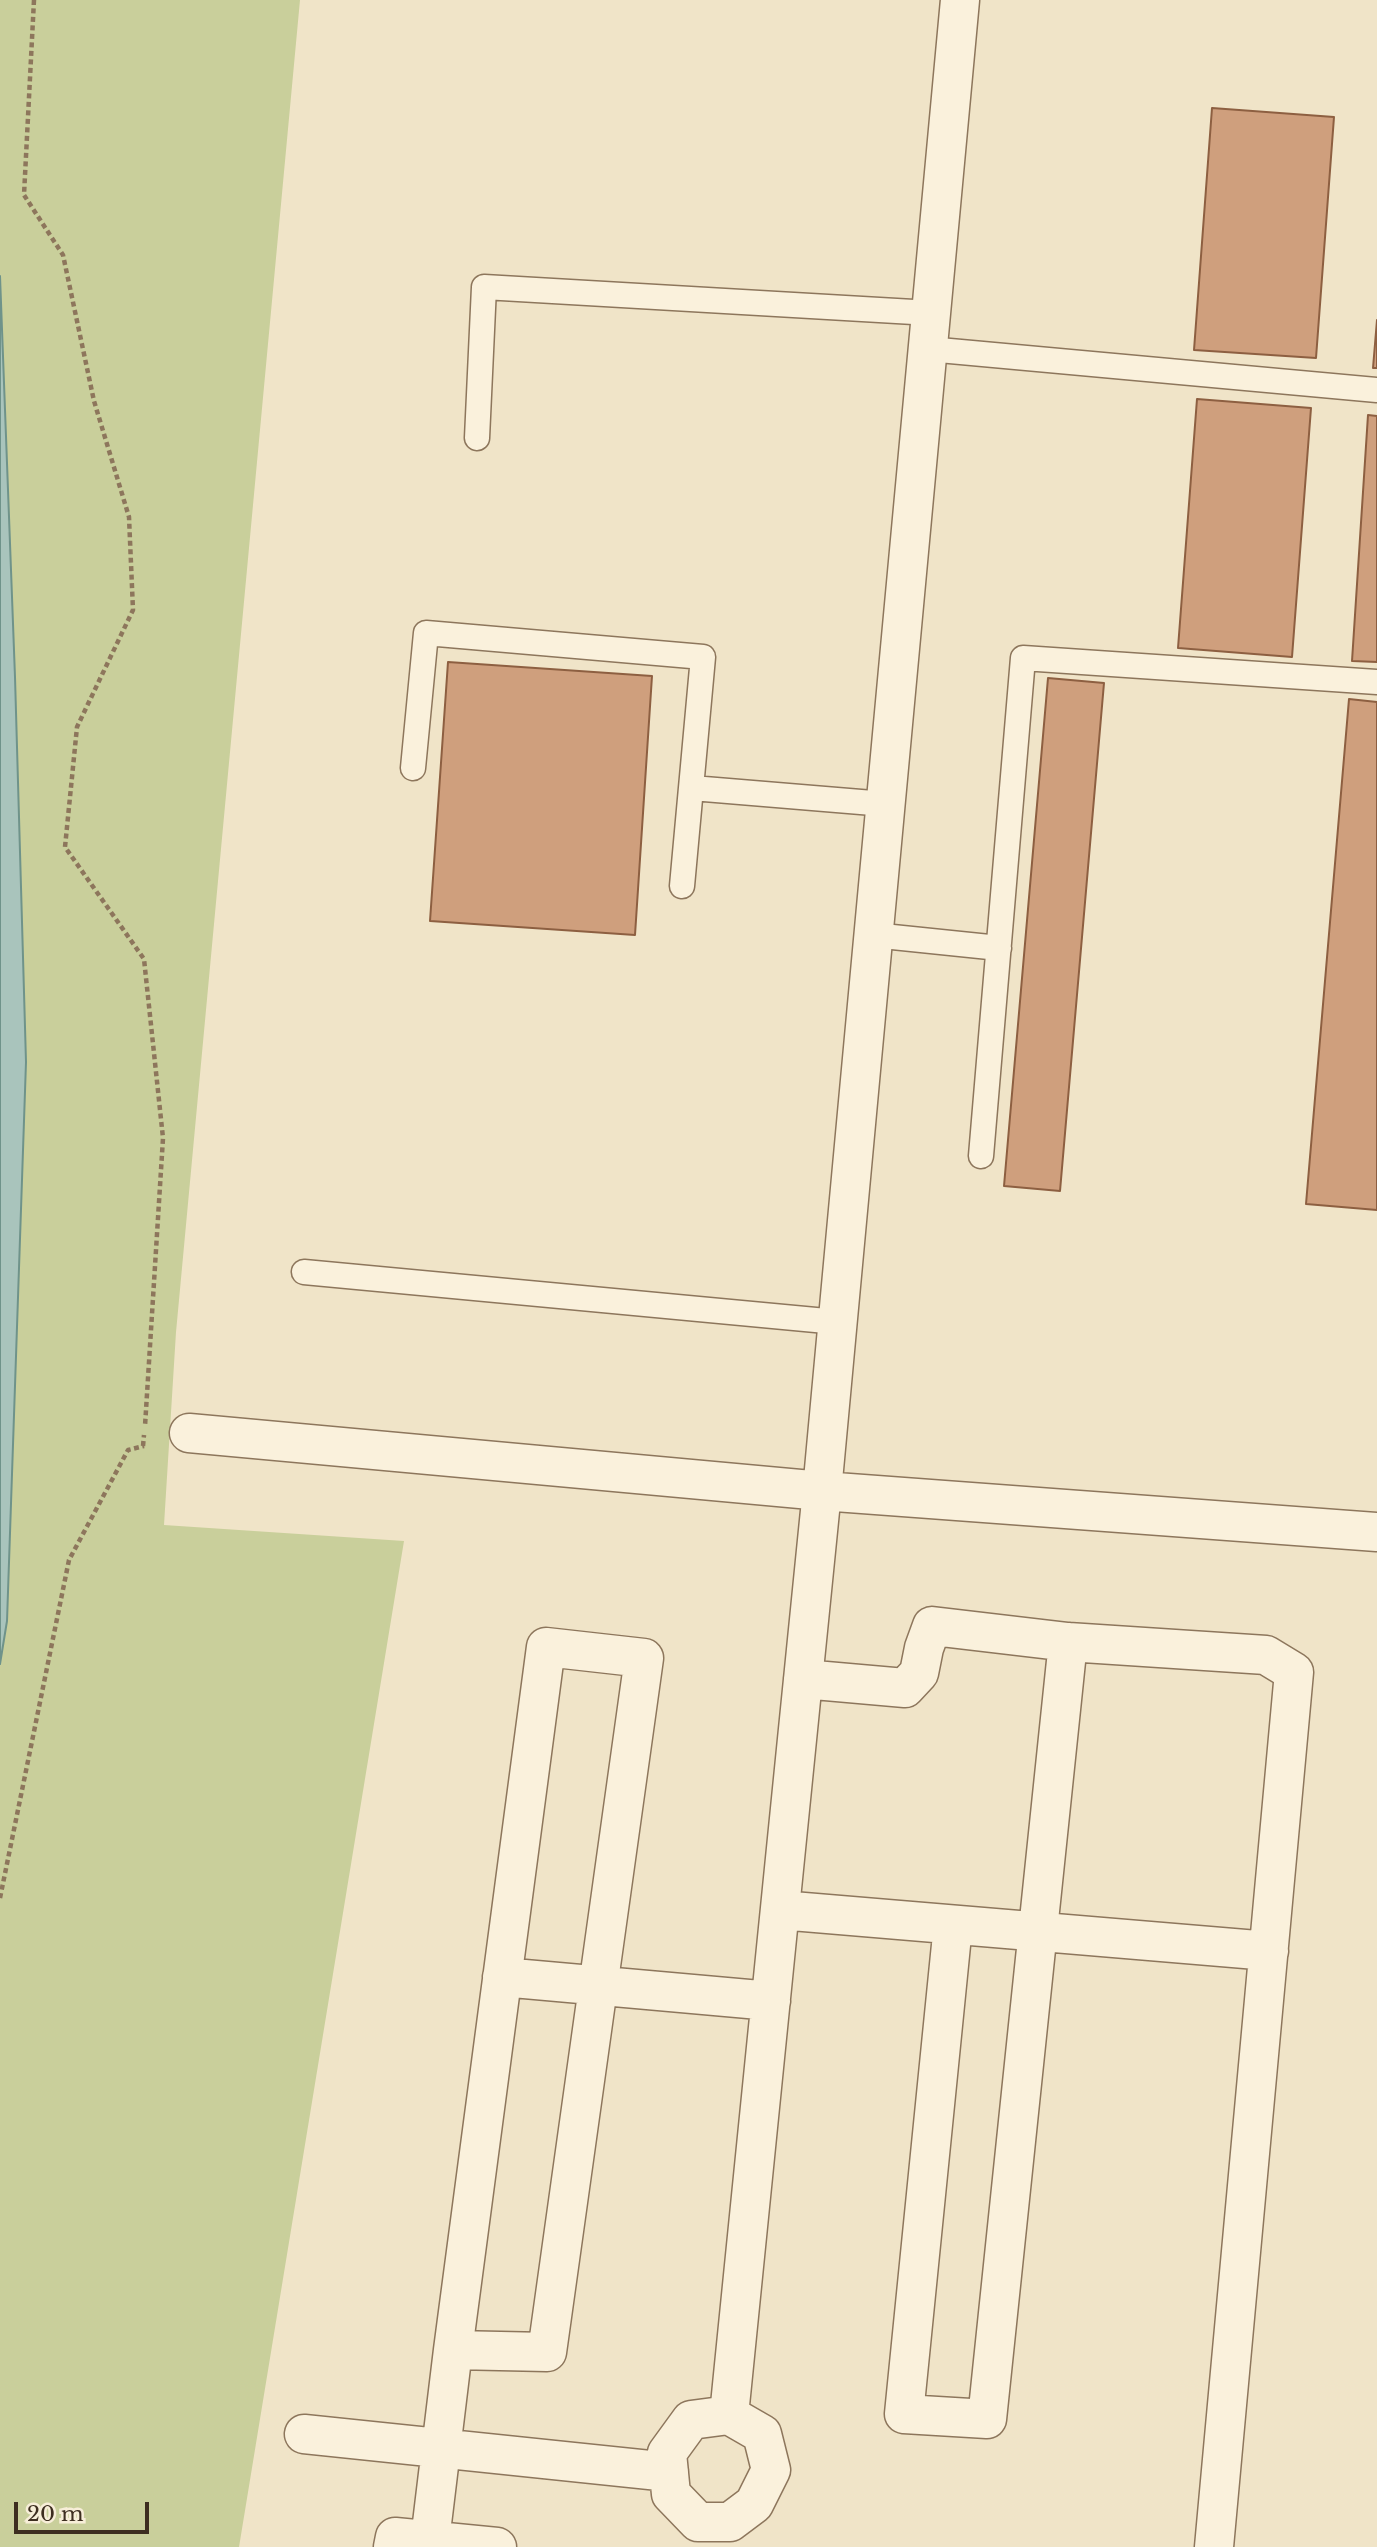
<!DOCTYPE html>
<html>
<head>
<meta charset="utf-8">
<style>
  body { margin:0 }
  #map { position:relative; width:1377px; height:2547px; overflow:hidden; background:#f0e4c8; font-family:"Libre Baskerville",serif }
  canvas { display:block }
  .scale { position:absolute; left:14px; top:2502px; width:135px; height:32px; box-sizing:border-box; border:4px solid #3d2e20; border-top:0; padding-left:9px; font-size:21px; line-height:24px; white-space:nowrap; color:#3d2e20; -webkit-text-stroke:5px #f7eed8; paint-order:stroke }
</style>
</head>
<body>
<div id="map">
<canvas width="1377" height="2547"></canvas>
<div class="scale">20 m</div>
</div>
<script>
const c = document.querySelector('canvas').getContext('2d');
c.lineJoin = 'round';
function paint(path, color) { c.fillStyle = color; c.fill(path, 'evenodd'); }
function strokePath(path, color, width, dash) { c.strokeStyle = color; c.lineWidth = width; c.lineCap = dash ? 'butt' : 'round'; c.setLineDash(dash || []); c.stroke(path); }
paint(new Path2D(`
  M0,0h300l-124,1332 -12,193 240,16 -165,1006h-239z`), '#c9cf9b');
const water = new Path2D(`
  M0,276l15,401 11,385 -19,559 -7,43z`);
paint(water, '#a9c4bc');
strokePath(water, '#6f938a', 2);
const building = new Path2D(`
  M1212,108l122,9 -18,241 -122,-8z
  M1377,320v48h-4z
  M1197,399l114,9 -19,249 -114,-9z
  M1368,415l9,1v246l-25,-1z
  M448,662l204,14 -17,259 -205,-14z
  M1048,678l56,5 -44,508 -56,-5z
  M1349,699l28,3v508l-71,-6z`);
paint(building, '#cf9f7d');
strokePath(building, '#8d5f41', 2);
const service = new Path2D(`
  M928,349l449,41
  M477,438l7,-151 447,26
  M413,768l13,-135 277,24 -21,229
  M692,788l193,16
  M873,935l126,13
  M981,1156l42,-498 354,24
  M304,1272l533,50`);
const minor = new Path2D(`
  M189,1433l633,58 555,41
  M546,1647l98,11 -97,694 -94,-2z
  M803,1679l102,9 14,-15 5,-25 8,-22 136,16 198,13 28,17 -80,875
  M780,1910l489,41
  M953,1925l-49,489 83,5 81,-777
  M502,1977l269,24
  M729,2415l-38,5 -24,33 4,41 27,28h32l24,-18 17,-34 -9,-36 -33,-19 93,-924 138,-1491
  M304,2434l365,38
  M430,2540l23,-190
  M393,2547l2,-10 102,10`);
strokePath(service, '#8d765c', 27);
strokePath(minor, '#8d765c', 41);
strokePath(new Path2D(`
  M34,0l-10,195 39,60 31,146 35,116 4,93 -56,117 -12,120 79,112 19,179 -18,288
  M143,1446l1,-11
  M0,1898l69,-338 59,-110 16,-4`), '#8d765c', 4.5, [5, 3.5]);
strokePath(service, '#faf1dc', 24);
strokePath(minor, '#faf1dc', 38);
</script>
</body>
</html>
